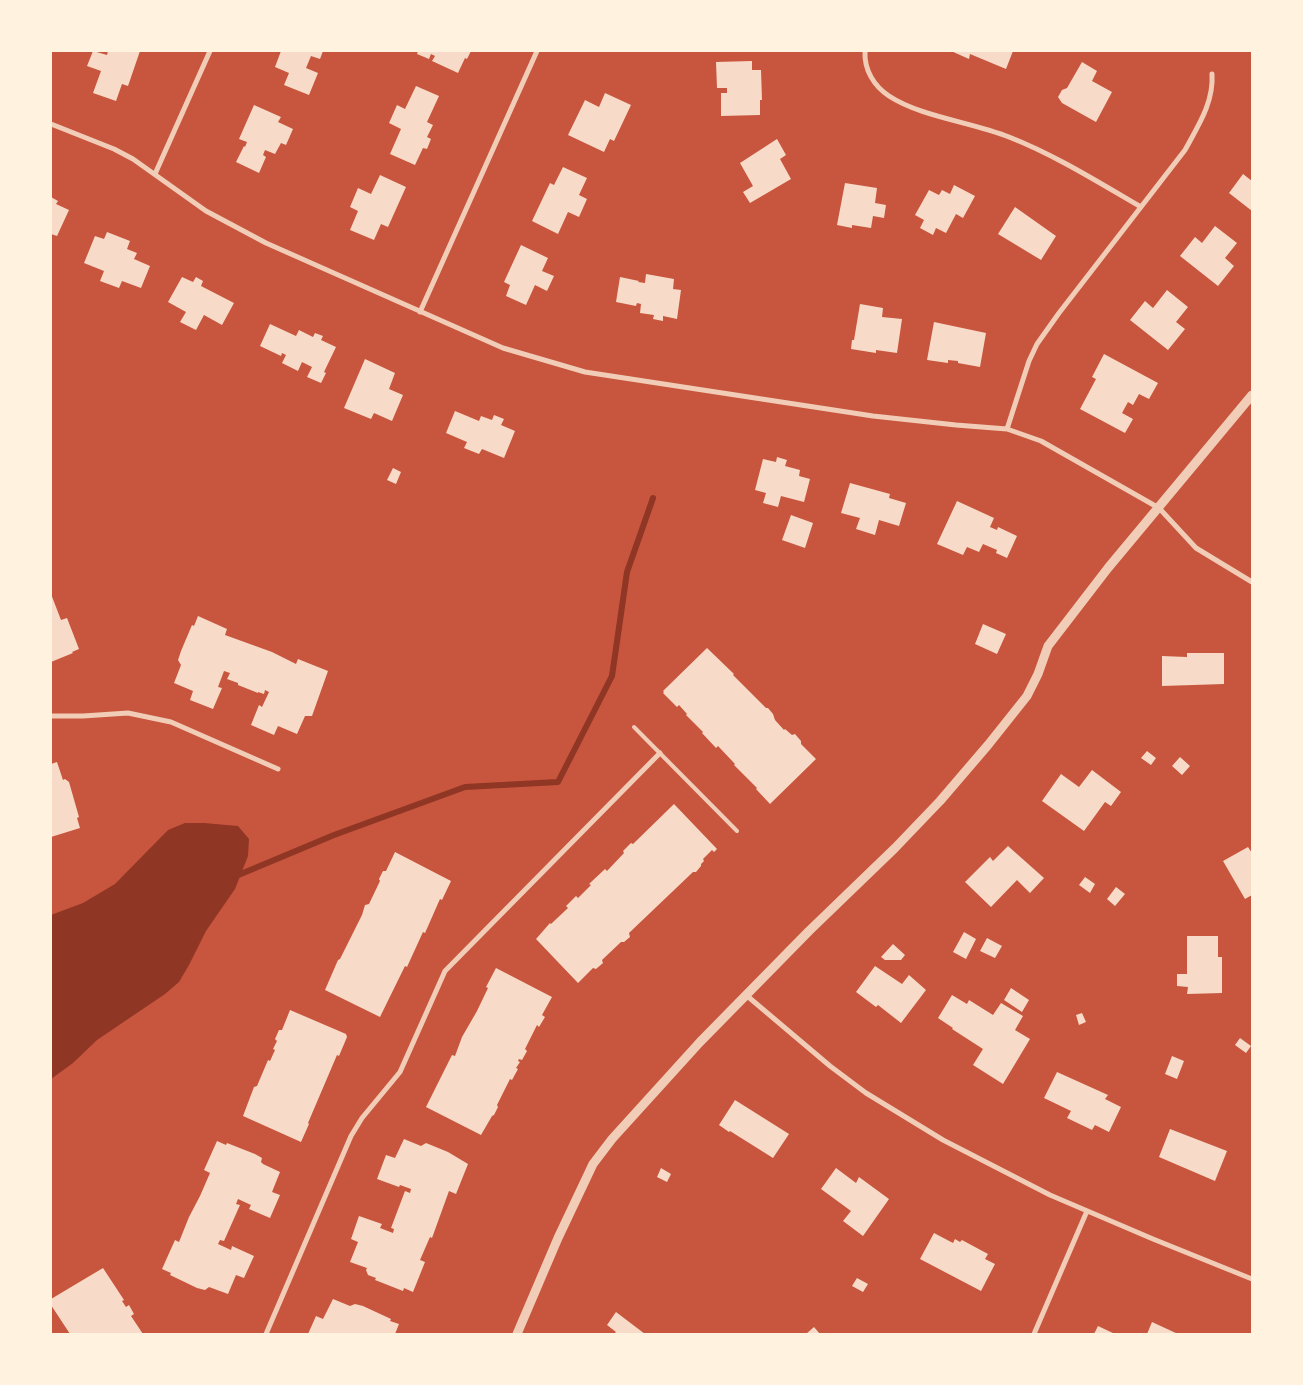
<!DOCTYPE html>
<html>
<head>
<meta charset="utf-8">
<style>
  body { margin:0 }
  #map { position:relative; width:1303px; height:1385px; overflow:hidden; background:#c8553d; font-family:"IBM Plex Sans",sans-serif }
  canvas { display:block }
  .frame { position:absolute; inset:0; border:52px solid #fff3e0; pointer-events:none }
</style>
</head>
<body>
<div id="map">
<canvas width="1303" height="1385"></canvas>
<div class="frame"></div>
</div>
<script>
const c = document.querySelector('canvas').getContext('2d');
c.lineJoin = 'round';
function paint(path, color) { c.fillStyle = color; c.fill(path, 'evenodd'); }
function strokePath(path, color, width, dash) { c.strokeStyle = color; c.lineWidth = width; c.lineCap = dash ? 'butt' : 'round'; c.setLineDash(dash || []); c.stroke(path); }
paint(new Path2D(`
  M185,823h19l34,3 11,13 -1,17 -13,33 -29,42 -17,34 -10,17 -14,12 -68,46 -24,23 -22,16v-164l32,-12 32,-19 53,-54z`), '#8f3625');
strokePath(new Path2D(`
  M236,876l98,-41 131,-48 93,-5 54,-106 15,-104 26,-74`), '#8f3625', 6);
paint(new Path2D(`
  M93,51l14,4 1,-4h32l-12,35 -6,-2 -6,17 -23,-8 8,-22 -14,-5z
  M281,51h42l-3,8 -9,-3 -5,12 12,5 -9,22 -25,-10 5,-12 -14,-6z
  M418,51h53l-4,8 -2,-1 -7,15 -26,-12 3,-5 -4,-2 -2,5 -12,-5z
  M951,51h62l-7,18 -36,-15 -1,5z
  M752,61v9h9l1,30h-2v15l-39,1v-23h6v-5h-10l-1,-26z
  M1082,62l15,9 -5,10 20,11 -16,30 -34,-19 -4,-6 4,-7 5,-2z
  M416,86l23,10 -12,26 6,3 -6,12 4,2 -4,10 -4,-1 -8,17 -25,-11 11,-25 -12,-6 8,-18 8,4z
  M605,93l26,12 -17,36 -4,-2 -6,13 -36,-17 17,-35 14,7z
  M254,105l27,12 -3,5 15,7 -7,16 -5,-2 -6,11 -10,-4 -2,5 3,2 -7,16 -23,-11 8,-16 1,1 2,-5 -8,-3z
  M777,139l9,16 -6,4 11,20 -41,24 -7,-11 10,-6 -13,-23z
  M563,167l24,11 -8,17 8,4 -8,18 -11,-5 -10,22 -26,-13 18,-38 4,2z
  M1243,174l9,7v30l-23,-18z
  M380,175l26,12 -18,40 -7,-3 -7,16 -24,-10 8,-19 -8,-4 8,-19 13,6z
  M845,183l32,5 -2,15 11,2 -2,13 -11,-2 -2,12 -19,-3v3l-15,-3z
  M954,185l21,11 -12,22 -7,-4 -10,19 -10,-5 -3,7 -13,-7 4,-8 -9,-5 14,-25 10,5 3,-5 8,4z
  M51,197l7,4 -2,3 13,6 -12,26 -6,-2z
  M1015,207l41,29 -15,24 -43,-26z
  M1215,226l22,17 -12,15 9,8 -16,20 -38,-30 15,-19 7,6z
  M107,232l23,9 -3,8 10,4 -3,6 16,7 -9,22 -19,-7 -3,7 -19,-7 4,-10 -20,-8 11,-27 9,3z
  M521,245l27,13 -6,13 12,5 -7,15 -12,-6 -9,20 -20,-9 4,-11 -6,-3z
  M646,274l28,5 -1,10 8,1 -4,29 -14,-3v5l-10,-2 1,-4 -14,-2 1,-9 -4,-1 -1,3 -20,-4 4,-25 19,4 -1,1 7,1z
  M182,277l11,5 3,-5 7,4 -2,5 33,17 -12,22 -18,-10 -8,15 -16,-8 6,-10 -18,-10z
  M1167,290l21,17 -12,15 9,7 -17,21 -38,-30 15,-19 8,7z
  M860,304l23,4 -1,9 20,2 -5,34 -21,-3v3l-25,-4 1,-9h2z
  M934,322l52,11 -6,34 -22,-4v-2l-10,-1v3l-21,-3z
  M270,324l26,12 3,-6 14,7 2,-4 8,3 -2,4 15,7 -12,25 2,1 -5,10 -14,-6 5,-10 -10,-5 -4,9 -16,-8 4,-8 -4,-2 -1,3 -21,-10z
  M1104,354l54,29 -9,16 -10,-5 -6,11 -5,-3 -6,11 11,6 -8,14 -45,-24 16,-30 -4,-2z
  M365,359l30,14 -6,16 14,6 -11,26 -18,-8 -3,6 -27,-11z
  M455,411l24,10 2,-5 11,4 2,-5 10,4 -3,6 14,6 -11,27 -22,-9 -3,5 -15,-6 3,-6 -21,-9z
  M777,457l10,3 -2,6 15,4 -1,6 11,3 -6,23 -23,-6 -3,11 -15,-4 3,-10 -11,-3 8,-31 13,3z
  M393,468l8,4 -5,12 -9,-4z
  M850,483l40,11 -1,4 17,5 -7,23 -20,-6 -4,15 -19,-6 4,-11 -19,-5z
  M957,501l37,17 -4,9 7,3 1,-3 19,9 -10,22 -11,-5 1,-3 -14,-6 -4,8 -12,-5 -4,8 -26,-11z
  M791,515l22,8 -8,25 -23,-8z
  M51,594l10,26 6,-2 12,31 -7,3 1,1 -22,9z
  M198,616l29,13 -2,6 47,17 24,12 2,-5 30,12 -16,45h-7l-8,18 -19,-8 -4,9 -23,-10 8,-20 3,2 7,-15 -4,-2 -1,4 -6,-2v1l-20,-8v-2l-11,-4 3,-6 -6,-2 -6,16 4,1 -9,21 -23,-9 3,-9 -19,-8 7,-18 -3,-5 3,-9 11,-26 2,1z
  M983,624l23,10 -9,20 -22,-10z
  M707,648l27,26 -1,1 33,33h2l5,6 2,6 9,10 1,-1 7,6 3,-1 6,7v3l15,15 -46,45 -14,-15 1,-1 -23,-23 1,-1 -17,-18 -2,2 -14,-15 1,-1 -17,-17 1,-1 -8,-9 -2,2 -14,-14 1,-1 -1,-1z
  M1187,653h37v31l-62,2v-30l25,1z
  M1147,751l9,7 -5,7 -10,-7z
  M1180,757l10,9 -8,9 -10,-9z
  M57,762l6,18 2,-1 4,3 10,35 -2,1 3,10 -29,9v-73z
  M1092,770l29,22 -10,14 -6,-4 -21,29 -42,-30 19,-27 18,13z
  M674,804l43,45 -3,3 -2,-2 -9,9 1,2 -3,3v2l-5,6h-3l-64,61 1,4 -6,5h-3l-19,18 1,3 -7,6 -3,-1 -15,15 -42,-44 14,-16 1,1 17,-16 -2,-2 10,-10 2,2 13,-13 -2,-1 16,-15 2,2 17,-18 -1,-2 8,-8 2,1z
  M1008,846l36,32 -14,15 -13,-13 -26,27 -26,-25 25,-25 3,4z
  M1248,847l4,6v42l-7,4 -22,-38z
  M395,852l56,29 -9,19 -2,-1 -15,34 -2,-1 -16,35 -2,-1 -25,51 -55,-27 13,-30 2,-1 22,-44 3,-10 4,-1 11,-23 -1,-2 4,-8h3z
  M1085,877l10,7 -5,9 -11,-8z
  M1116,887l9,7 -10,12 -8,-7z
  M964,932l12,7 -10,20 -13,-7z
  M1187,936h31v21h4v36l-35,1 1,-7 -11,-1v-12h10z
  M987,938l15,8 -7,12 -15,-7z
  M893,944l12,11 -4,5h-16l-4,-3z
  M875,966l27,18 7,-9 17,15 -25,33 -23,-18 -2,2 -20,-15z
  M496,968l56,29 -10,18 3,2 -6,10 -2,-2 -12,24 2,2 -5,9 -3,-1 -1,2 2,1 -4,6 2,1 -6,11 -2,-1 -13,26 1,2 -4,8 -2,1 -11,19 -55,-28 26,-52 3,1 7,-19 15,-26 11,-23 -2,-1z
  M1011,988l18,12 -7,12 -18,-12z
  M952,995l15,9 2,-4 24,15 8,-12 22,13 -8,14 15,9 -27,45 -30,-19 10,-16 -31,-20 1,-1 -15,-10z
  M290,1010l56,24 1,3 -8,19 -2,-1 -29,68 1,1 -8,18 -58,-26 11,-29 3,-1 11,-26 2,1 5,-11 -2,-1 4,-8 -2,-2 4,-9h3z
  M1082,1013l4,9 -7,3 -3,-10z
  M1240,1038l11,8 -5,7 -11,-8z
  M1172,1056l12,5 -7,18 -12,-5z
  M1057,1072l51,23 -3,4 16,8 -12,25 -14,-7 -3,5 -25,-12 4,-7 -27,-13z
  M735,1100l54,34 -16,24 -43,-27 -1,1 -10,-7z
  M1170,1129l57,22 -12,30 -56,-24z
  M404,1139l17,7 5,-3 22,9 20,12 -12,30 -7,-3 -17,47 -2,-1 -10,23 5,2 -12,30 -9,-4 -1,3 -28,-11 1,-2 -8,-3 -2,-5 1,-2 -17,-6 8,-20 -7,-3 8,-23 23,8 -2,4 13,5 1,-4 -3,-1 14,-37 5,2 1,-4 -11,-4 -1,2 -22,-8 9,-24 9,3z
  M217,1141l9,4 1,-2 28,11 7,4 -1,4 2,2 17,8 -8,20 8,3 -10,23 -21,-9 2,-4 -13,-6 -2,5 4,1 -16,36 -4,-1 -2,4 13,6 1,-4 22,10 -10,22 -8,-3 -8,19 -19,-7 -4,3 -8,-2 -27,-13 1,-2 -9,-4 13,-29 4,2 10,-25 11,-21 10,-23 -6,-3z
  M661,1168l10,6 -4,8 -10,-5z
  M836,1168l20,15 3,-6 30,22 -26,37 -20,-15 8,-10 -30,-22z
  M934,1233l19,10 2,-4 5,3 2,-2 26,14 -3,5 10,5 -14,27 -61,-32z
  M103,1268l21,32 -2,1 4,6 3,-2 5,9 -3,2 12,18h-73l-19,-29v-6z
  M857,1278l11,6 -5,8 -11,-6z
  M333,1299l17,7 5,-2 8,2 28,13 -1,2 9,3 -4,10h-87l8,-18 7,3z
  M616,1312l29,22h-31l2,-2 -9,-7z
  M1152,1322l26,12h-31z
  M1098,1326l17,8h-21z
  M814,1327l6,7h-14z`), '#f7dbc8');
strokePath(new Path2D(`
  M634,727l103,104`), '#f1ccb7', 4);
strokePath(new Path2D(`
  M865,51c-1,19 9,35 24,45 32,21 83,26 120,41 46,18 89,45 132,70
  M51,124l63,25 19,10 73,52 60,32 237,105 82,24 288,44 83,9 51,4 34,12 118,67 37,40 56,34
  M155,174l55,-123
  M420,312l117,-261
  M1007,429l22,-68 8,-17 22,-31 126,-163c13,-24 29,-48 27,-76
  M51,716h32l45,-3 43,9 107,47
  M746,995l84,71 36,27 77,47 107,55 103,44 99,40
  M266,1334l85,-198 11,-18 38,-46 45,-101 215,-218
  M1034,1334l53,-123`), '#f1ccb7', 5);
strokePath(new Path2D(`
  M517,1334l41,-96 35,-74 19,-25 88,-97 109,-111 86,-83 45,-47 48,-56 39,-49 11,-22 10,-28 60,-78 144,-173`), '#f1ccb7', 9);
</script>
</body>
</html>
